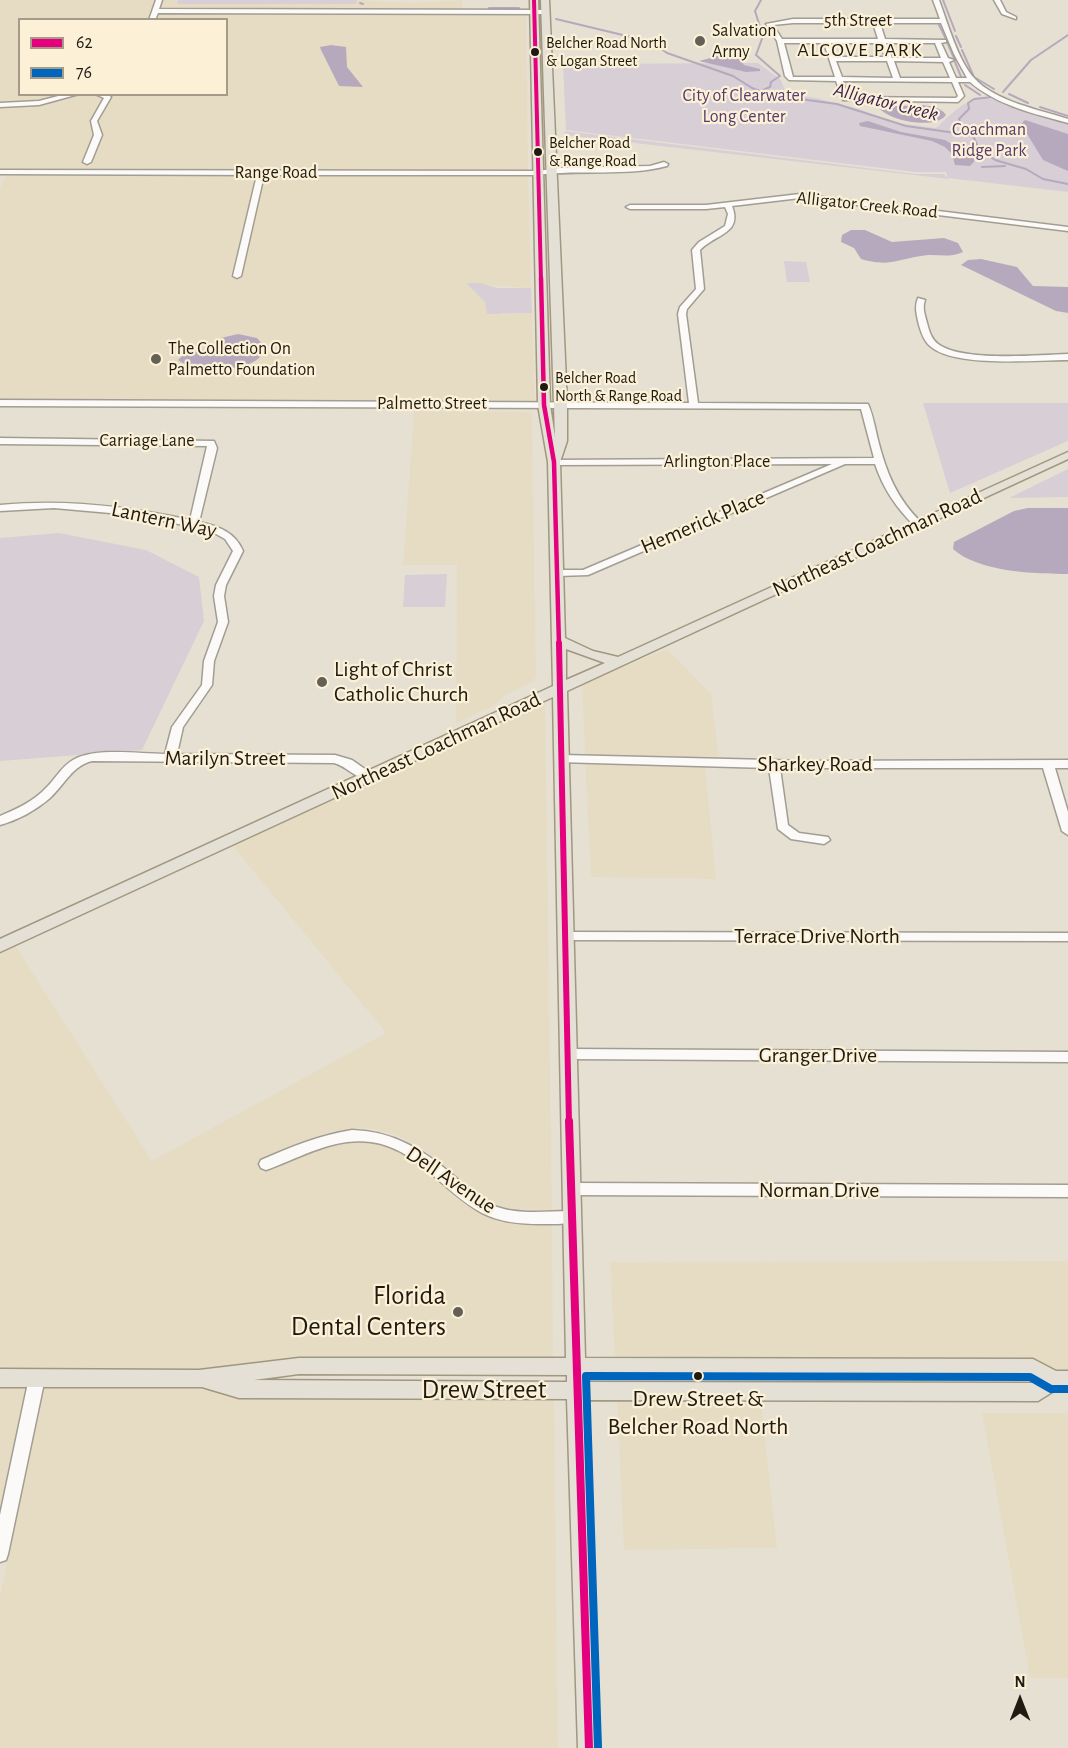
<!DOCTYPE html>
<html>
<head>
<meta charset="utf-8">
<style>
  body { margin:0 }
  #map { position:relative; width:1068px; height:1748px; overflow:hidden; background:#e6e0d2; font-family:"Alegreya Sans",sans-serif }
  canvas { display:block }
  .legend { position:absolute; left:18px; top:18px; width:210px; height:78px; box-sizing:border-box; background:#fcf1d7; border:2px solid #a49b88; margin:0; padding:8px 10px; list-style:none; font-size:18px; color:#1f1b12 }
  .legend li { display:flex; align-items:center; gap:12px; height:30px }
  .legend b { width:30px; border:2px solid #a49b88 }
  .north { position:absolute; left:990px; top:1670px; width:60px; height:60px; -webkit-text-stroke:4px #fcf1d7; paint-order:stroke; rotate:0deg; font-size:16px; font-weight:700; line-height:24px; text-align:center; color:#1f1b12 }
  .north::after { content:''; display:block; margin:auto; width:21px; height:27px; background:#1f1b12; clip-path:polygon(50% 0,100% 100%,50% 72%,0 100%) }
</style>
</head>
<body>
<div id="map">
<canvas width="1068" height="1748"></canvas>
<ul class="legend">
<li><b style="height:8px;background:#e5007d"></b>62</li>
<li><b style="height:8px;background:#0065bd"></b>76</li>
</ul>
<div class="north">N</div>
</div>
<script>
const c = document.querySelector('canvas').getContext('2d');
c.lineJoin = 'round';
function paint(path, color) { c.fillStyle = color; c.fill(path, 'evenodd'); }
function strokePath(path, color, width, dash) { c.strokeStyle = color; c.lineWidth = width; c.lineCap = dash ? 'butt' : 'round'; c.setLineDash(dash || []); c.stroke(path); }
function drawText(font, color, halo, rows, align = 'center') {
  c.font = font + ' "Alegreya Sans",sans-serif'; c.lineWidth = 4.5; c.setLineDash([]); c.textBaseline = 'middle'; c.strokeStyle = halo; c.fillStyle = color; for (const [text, x, y, turn = 0] of rows) {
    c.save(); c.translate(x, y); c.rotate((+turn || 0) * Math.PI / 180); c.textAlign = isNaN(turn) ? turn : align; if (halo) c.strokeText(text, 0, 0); c.fillText(text, 0, 0); c.restore();
  }
}
paint(new Path2D(`
  M0,0h156l-7,19 -129,1v74h206v-74l-71,-1 3,-7 368,1 2,158 -528,-1z
  M162,0h16l-1,4h179l1,-4 54,3 51,-3v10h-303z
  M7,173l250,1 -24,104h7l1,-2 23,-102h264l3,114 -64,-4 18,18 2,6 14,7 31,-2 3,89 -535,-2v-212zM238,334l10,30 -33,5h-19l-12,-15 23,-5 10,-8z
  M414,411l118,1 4,265 -4,5 -27,13 -11,11 -38,17 1,-158h-54z
  M667,649l44,45 8,65 -134,-4 -3,-72z
  M545,700l7,510 -46,-2 -14,-5 -70,-55 -24,-12 -23,-7 -20,-1 -22,3 -76,30 5,12 74,-30 19,-2 17,1 20,6 21,12 73,56 18,6 48,2 1,135 -253,-1 -99,13 -201,-1v-419l15,-6 137,216 234,-128 -154,-188z
  M585,764l120,2 11,113 -125,-2z
  M1068,1261v111h-12l-3,-3 -438,-10 -5,-97z
  M0,1386h27l-27,127z
  M43,1386l155,1 40,10 316,2 4,349h-558v-152z
  M617,1400h144l16,148 -153,2z
  M982,1413h86v265h-38z`), '#e6dcc4');
paint(new Path2D(`
  M178,0h179l-1,4h-179z
  M758,63l23,17 4,11 7,4 24,3 42,11 39,14 39,5c11,-10 23,-23 37,-28 24,-8 71,14 95,22v70l-120,-14 -2,-6h-31l-349,-42 -3,-66z
  M565,131l350,43h29l5,5 -384,-44z
  M784,261l22,1 4,20h-23z
  M466,283h14l17,5h34l1,25 -45,1 -2,-12z
  M923,403h145v38l-118,52z
  M1068,469v28l-59,1z
  M59,533l87,17 53,27 5,44 -62,129 -142,11v-223z
  M447,574l-2,33h-42l2,-32z`), '#d7ced6');
paint(new Path2D(`
  M331,45l15,2 1,20 16,20 -24,-1 -18,-36 -1,-3z
  M718,56l22,2 4,7 16,4v2l-14,1 -47,-11z
  M897,106c15,0 40,-5 49,9 -11,15 -55,6 -66,-6z
  M1025,120l43,14v37l-25,-11 -22,-36z
  M868,121l33,11 44,8 29,18v4l-4,4 -15,-1 -3,-11 -7,-7 -13,-6 -72,-15 -1,-3z
  M851,230h14l27,12 52,-4 14,5 5,9c-15,7 -26,1 -42,4 -26,4 -32,11 -60,3l-7,-11 -13,-6 1,-7z
  M981,259l36,8 16,19 35,1v26l-12,-2 -95,-46 7,-5z
  M238,334l19,4 6,7c0,1 -1,8 -1,9 -10,19 -69,19 -84,6l6,-6 23,-5 14,-11z
  M1028,508h40v66c-32,0 -90,-2 -115,-25l1,-7 60,-31z`), '#b6a9bd');
strokePath(new Path2D(`
  M761,0l-6,11 8,25 -7,19 24,21 -9,6 -1,5 -9,4
  M943,0l12,31
  M360,3l3,1
  M489,8h30
  M556,19l96,23 15,11 66,23 19,12 18,7 67,9 69,22 64,9
  M939,25l7,14
  M956,36l5,11
  M947,42l7,16
  M962,50l12,27 20,12
  M955,62l7,17
  M965,85l15,10
  M1003,92l28,-32 37,-25
  M1009,94l19,9
  M992,97l-18,2 -6,4 1,6 -10,10 2,6 13,13 5,11 16,11 31,9 17,10 25,5
  M1040,107l28,9
  M982,167l23,-1`), '#b6a9bd', 2);
const minor = new Path2D(`
  M156,0h6l-3,9 386,1 3,2 -3,2 -387,-1 -3,7h-6z
  M933,0h6c9,24 19,61 36,79 20,22 65,31 93,40v4c-33,-9 -72,-18 -98,-41h-12l6,14 -6,6 -115,-2 -7,-19 -47,-1 -4,-4 -8,-35 -11,-17 27,-5h147zM793,23h80l5,16h-96l-9,-14zM880,23h61l13,31 13,24h-11l-7,-16 5,-2 -6,-2 -7,-15 5,-1v-2l-61,-1zM784,43h40l11,34h-42zM831,43h49l5,14h-50zM886,43h49l6,15h-49zM836,61h51l6,17 -51,-1zM894,61l49,1 7,16h-50zM843,81l109,1 6,14 -2,2 -108,-1z
  M994,0h6l6,12 10,5v2l-14,-5z
  M66,94h13l-40,11 -39,2v-4l39,-2z
  M95,94h12l4,3 -14,24 5,14 -11,27 -4,2 -4,-2 11,-27 -3,-14 13,-23z
  M664,162l4,2 -1,2c-41,11 -87,3 -129,9h-274l-23,101 -4,2 -4,-2 24,-101 -257,-1v-4l538,1 20,-3 92,-2z
  M800,194l268,33v4l-268,-33 -68,8c11,28 -17,28 -32,44l4,39 -17,20 -1,5 12,89 170,1c5,11 7,24 10,36 8,32 19,59 43,82v4h-6c-19,-18 -32,-38 -40,-62h-30l-257,111 -30,1 -5,-3 5,-3h25l249,-106 -278,1 -3,-1v-4l323,-2 -13,-49 -861,-3v-6l689,3 -11,-89 2,-7 16,-18 -4,-39 7,-8 26,-16 3,-12 -3,-7 -19,2h-76l-4,-2 4,-2h76z
  M918,298l7,2c-3,8 0,15 2,23 2,7 4,16 11,21 24,18 99,11 130,10v6c-32,0 -114,8 -138,-14 -6,-5 -9,-14 -11,-21 -2,-9 -5,-18 -1,-27z
  M0,438l214,3 3,7 -18,74c19,4 36,10 44,29l-17,34 -2,11 4,26 -14,39 -2,24 -29,42 -6,27 158,1 17,5 20,14 2,3 -2,3c-13,2 -25,-14 -38,-17l-242,-2c-20,5 -27,23 -42,37 -14,12 -32,22 -50,27v-9c17,-7 34,-15 47,-29 9,-9 15,-21 26,-27 22,-13 67,-6 92,-6l7,-27 30,-42 2,-24 14,-39 -4,-26 2,-11 17,-34 -8,-12 -16,-9 -76,-15 -79,-7 -54,3v-6c65,-6 127,1 190,15l17,-74 -207,-2z
  M562,755l248,6 258,-1v8h-13l13,44v23l-6,-4 -19,-63h-263l8,57 11,8 29,4 2,3 -6,4 -33,-5 -13,-10 -9,-61 -211,-6 -2,-3z
  M565,932l503,1v8l-503,-1 -4,-1 -2,-3 2,-3z
  M568,1049l500,3v10l-500,-3 -5,-1 -2,-4 2,-4z
  M352,1130c42,1 73,21 103,47 13,11 26,24 42,30 23,8 50,4 74,4l5,2 2,4 -2,4c-11,4 -25,3 -36,3 -20,0 -41,-2 -58,-11 -39,-21 -65,-65 -111,-71 -38,-5 -71,16 -105,28l-5,-2 -2,-4 2,-4c30,-13 59,-25 91,-30z
  M571,1183l497,2v12l-497,-2 -5,-2 -2,-4 2,-4z
  M37,1371l5,2 3,5 -37,176 -2,6 -6,2v-47l29,-137 3,-5z`);
const major = new Path2D(`
  M530,0h8l12,405 5,32 -14,-437h8l18,404v37l-7,21 5,176 28,13 25,6 450,-205v7l-501,232 18,667 448,1 23,12h12v18h-11l-19,12 -451,-1 13,348h-22l-11,-349 -328,-1 -37,-11h-202v-18l199,1 100,-12h267l-13,-661 -553,255v-13l553,-253 -5,-224 -10,-57zM566,649l39,14 -39,17zM299,1374l268,1v7l-313,-2zM586,1375l444,2 7,4 -3,2 -448,-1z`);
strokePath(minor, '#a29d92', 3);
strokePath(major, '#a09781', 3);
paint(minor, '#fbfaf8');
paint(major, '#e4e0d5');
strokePath(new Path2D(`
  M534,0l7,280`), '#e5007d', 4);
strokePath(new Path2D(`
  M541,278l3,127 10,57 5,183`), '#e5007d', 4.5);
strokePath(new Path2D(`
  M559,643l10,480`), '#e5007d', 6);
strokePath(new Path2D(`
  M569,1121l20,627`), '#e5007d', 8);
strokePath(new Path2D(`
  M598,1748l-12,-372 444,1 21,12h17`), '#0065bd', 8);
for (const [x, y, r, color] of [
  [700,41,6,"#656055"],
  [535,52,5,"#1f1b12"],
  [538,152,5,"#1f1b12"],
  [156,359,6,"#656055"],
  [544,387,5,"#1f1b12"],
  [322,682,6,"#656055"],
  [458,1312,6,"#656055"],
  [698,1376,5,"#1f1b12"]
]) { const dot = new Path2D(); dot.arc(x, y, r, 0, 2 * Math.PI); c.fillStyle = color; c.fill(dot); strokePath(dot, '#fcf1d7', 2); }
drawText('16px', '#1f1b12', '#fcf1d7', [
  ["Belcher Road North",546,43],
  ["& Logan Street",546,61],
  ["Belcher Road",549,143],
  ["& Range Road",549,161],
  ["Belcher Road",555,378],
  ["North & Range Road",555,396]
], 'left');
drawText('18px', '#1f1b12', '#fcf1d7', [
  ["5th Street",858,21],
  ["Range Road",276,173],
  ["Alligator Creek Road",867,205,6],
  ["Palmetto Street",432,404],
  ["Carriage Lane",147,441],
  ["Arlington Place",717,462]
]);
drawText('18px', '#1f1b12', '#fcf1d7', [
  ["Salvation",712,31],
  ["Army",712,52],
  ["The Collection On",168,349],
  ["Palmetto Foundation",168,370]
], 'left');
drawText('18px', '#543c6c', '#fcf1d7', [
  ["City of Clearwater",744,96],
  ["Long Center",744,117],
  ["Coachman",989,130],
  ["Ridge Park",989,151]
]);
c.letterSpacing = '1.5px';
drawText('20px', '#1f1b12', '#fcf1d7', [
  ["ALCOVE PARK",860,50]
]);
c.letterSpacing = '0px';
drawText('italic 20px', '#38214e', '#fcf1d7', [
  ["Alligator Creek",886,102,14]
]);
drawText('22px', '#1f1b12', '#fcf1d7', [
  ["Lantern Way",164,520,12],
  ["Hemerick Place",703,522,-23],
  ["Northeast Coachman Road",877,543,-25],
  ["Northeast Coachman Road",436,746,-25],
  ["Marilyn Street",225,758],
  ["Sharkey Road",815,764],
  ["Terrace Drive North",817,936],
  ["Granger Drive",818,1055],
  ["Dell Avenue",451,1180,34],
  ["Norman Drive",819,1190]
]);
drawText('22px', '#1f1b12', '#fcf1d7', [
  ["Light of Christ",334,669],
  ["Catholic Church",334,694]
], 'left');
drawText('24px', '#1f1b12', '#fcf1d7', [
  ["Drew Street &",698,1399],
  ["Belcher Road North",698,1427]
]);
drawText('27px', '#1f1b12', '#fcf1d7', [
  ["Florida",446,1296],
  ["Dental Centers",446,1327]
], 'right');
drawText('27px', '#1f1b12', '#fcf1d7', [
  ["Drew Street",484,1390]
]);
</script>
</body>
</html>
